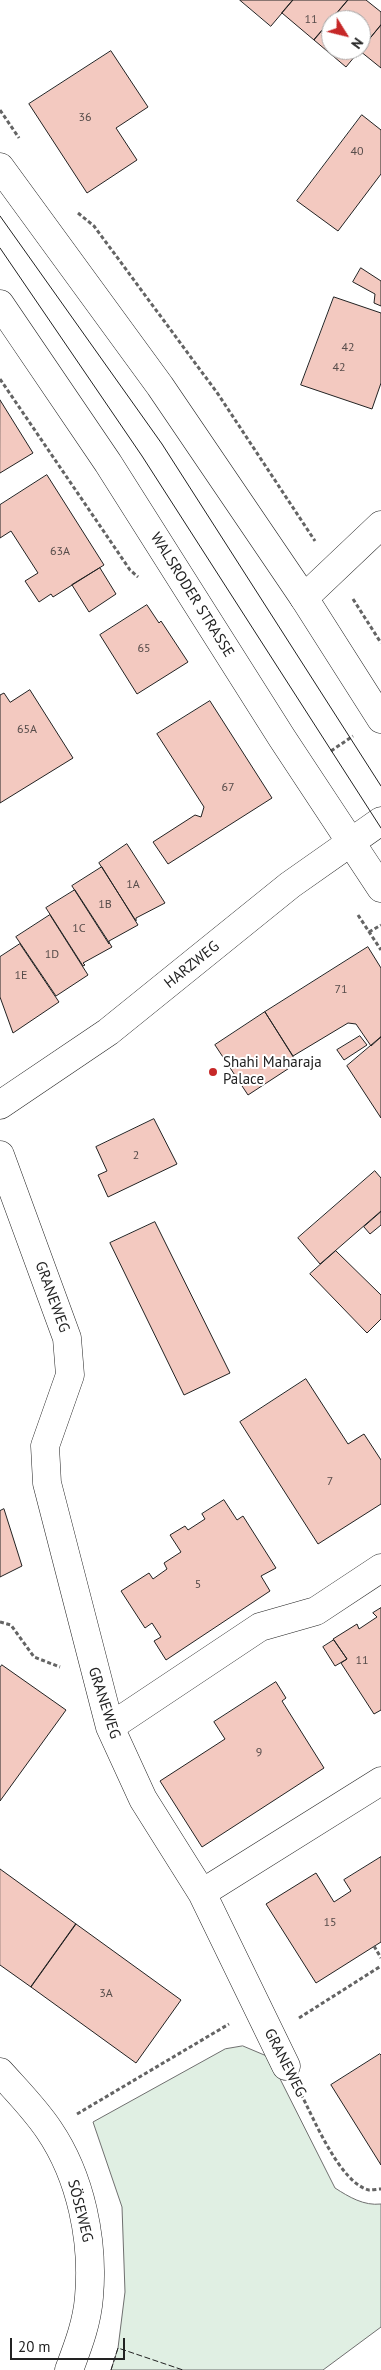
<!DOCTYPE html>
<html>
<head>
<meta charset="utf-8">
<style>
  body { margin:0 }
  #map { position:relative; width:381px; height:2370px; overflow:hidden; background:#fff; font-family:"PT Sans",sans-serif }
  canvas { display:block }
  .north { position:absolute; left:321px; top:10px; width:50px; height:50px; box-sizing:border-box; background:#fff; border:1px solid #a7a7a7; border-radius:50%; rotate:126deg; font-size:14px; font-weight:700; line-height:20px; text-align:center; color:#222 }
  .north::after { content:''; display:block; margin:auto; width:18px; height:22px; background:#c62828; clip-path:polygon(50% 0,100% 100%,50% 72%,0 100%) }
  .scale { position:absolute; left:10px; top:2338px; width:115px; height:22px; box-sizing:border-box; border:2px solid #222; border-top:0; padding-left:6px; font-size:15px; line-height:18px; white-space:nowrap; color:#222; -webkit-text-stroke:4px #fff; paint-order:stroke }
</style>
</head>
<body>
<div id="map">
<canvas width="381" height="2370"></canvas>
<div class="north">N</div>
<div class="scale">20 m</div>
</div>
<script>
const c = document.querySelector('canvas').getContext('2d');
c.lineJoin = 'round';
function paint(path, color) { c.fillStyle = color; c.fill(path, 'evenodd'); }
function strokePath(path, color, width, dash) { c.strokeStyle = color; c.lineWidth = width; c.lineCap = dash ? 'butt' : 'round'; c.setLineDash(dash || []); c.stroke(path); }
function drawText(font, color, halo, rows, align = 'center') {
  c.font = font + ' "PT Sans",sans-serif'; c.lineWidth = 4; c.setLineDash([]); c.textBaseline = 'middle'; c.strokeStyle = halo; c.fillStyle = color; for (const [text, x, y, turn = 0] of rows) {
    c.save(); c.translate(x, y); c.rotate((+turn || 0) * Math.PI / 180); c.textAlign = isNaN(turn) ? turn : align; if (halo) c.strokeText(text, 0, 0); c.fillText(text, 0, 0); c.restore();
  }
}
const green = new Path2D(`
  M243,2046l26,11 66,131c14,9 29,18 46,16v123l-58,43h-212l7,-22 7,-56 -3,-85 -29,-85 132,-73z`);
paint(green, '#e0efe3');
strokePath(green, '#6f6f6f', 1);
const building = new Path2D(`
  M240,0h53l-22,26z
  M293,0h55l-34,40 -32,-27z
  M348,0h18l15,12v13l-20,24v-29h-30z
  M331,20v30h29l-14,17 -32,-27z
  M381,25v43l-21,-17z
  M111,51l37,56 -32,21 21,32 -50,33 -58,-89z
  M362,115l19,15v44l-43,57 -41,-30z
  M361,268l20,13v25l-7,-3 1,-9 -22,-12z
  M334,297l47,16v70l-9,26 -71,-24z
  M0,400l33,53 -33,20z
  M47,475l57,90 -51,32 -2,-3 -12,8 -14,-21 13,-8 -27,-42 -11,7v-33z
  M100,568l16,26 -27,18 -17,-27z
  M147,605l12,18 2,-2 27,41 -51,32 -37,-59z
  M30,690l43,68 -73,45v-108l4,-2 6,9z
  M210,701l62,97 -104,66 -15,-22 42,-27 6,2 3,-10 -47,-73z
  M127,844l38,59 -29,15v3l-37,-58z
  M102,867l36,58 -29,16v3l-37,-58z
  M75,890l37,57 -29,16 2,2 -2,1 -37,-58z
  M50,915l38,60 -32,21 -40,-59z
  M20,944l39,58 -46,31 -13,-36v-40z
  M368,947l13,21v69l-10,9 -15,-22 -8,-1 -55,33 -28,-44z
  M265,1012l32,51 -49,32 -33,-50z
  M360,1036l7,9 -23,15 -7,-10z
  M381,1037v81l-34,-52z
  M154,1119l23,45 -69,33 -10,-22 9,-4 -11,-24z
  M375,1171l6,7v33l-61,53 -22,-26z
  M381,1212v13l-11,9 -6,-7z
  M155,1222l75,151 -46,22 -74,-152z
  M336,1251l45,44v24l-14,14 -57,-59z
  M306,1379l42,65 16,-10 17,26v44l-63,40 -78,-122z
  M224,1500l13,20 6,-4 33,52 -15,8 9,15 -104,69 -12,-19 7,-4 -9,-14 -7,5 -24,-37 28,-18 4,6 14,-10 -3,-6 17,-11 -11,-17 15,-9 3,4 17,-11 -3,-5z
  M4,1509l18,57 -22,11v-66z
  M381,1608v102l-7,4 -33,-51 6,-4 -14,-20 24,-15 2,5 18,-12 -4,-4z
  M334,1640l13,19 -12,7 -12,-19z
  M2,1665l64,45 -66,91v-133z
  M276,1682l10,16 -4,3 42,67 -122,79 -42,-66 65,-42 -11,-17z
  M381,1857v85l-65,41 -50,-79 50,-31 18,29 17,-11 -7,-11z
  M0,1869l76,55 -45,63 -31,-22z
  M76,1924l105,76 -45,63 -105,-76z
  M380,2054l1,1v110l-50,-80z`);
paint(building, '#f3c9c0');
strokePath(building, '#222', 1);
const minor = new Path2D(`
  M304,598l77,-73
  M0,1105l108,-73 182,-147 91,-64
  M0,1155l67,183 3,37 -25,71 2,37 63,244 33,72 59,94 84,173
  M110,1727l150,-100 56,-16 65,-43
  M202,1893l179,-112
  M0,2072c17,19 35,37 49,58 32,47 45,111 40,167 -2,26 -11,49 -20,73`);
const major = new Path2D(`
  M0,167l160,219 144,212 77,121
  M0,304l108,159 174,275 99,150`);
strokePath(minor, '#222', 29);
strokePath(major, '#222', 29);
strokePath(new Path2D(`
  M0,110l19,28
  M78,213l16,13 124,168 97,147
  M0,379l130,191 8,7
  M353,599l28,44
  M331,751l22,-15
  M358,915l23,35
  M369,932l12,-7
  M0,1622l11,3 23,32 26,10
  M374,1946l7,12
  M299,2018l82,-52
  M301,2094c13,25 39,89 68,96 4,0 9,-1 12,-1
  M77,2114l152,-90`), '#646464', 3, [4, 2.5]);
strokePath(minor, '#fff', 28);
strokePath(major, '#fff', 28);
strokePath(new Path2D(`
  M0,216l162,228 219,342
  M0,248l142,208 239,372`), '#222', 1);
strokePath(new Path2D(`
  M111,2370l7,-22 65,22`), '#222', 1, [6, 2.5]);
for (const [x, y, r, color] of [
  [213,1072,5,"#c62828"]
]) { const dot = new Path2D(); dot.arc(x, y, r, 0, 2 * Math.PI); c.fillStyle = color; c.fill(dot); strokePath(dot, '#fff', 2); }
drawText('12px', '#564c4a', null, [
  ["11",311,20],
  ["36",85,118],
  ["40",357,152],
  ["42",348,348],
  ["42",339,368],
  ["63A",60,552],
  ["65",144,649],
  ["65A",27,730],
  ["67",228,788],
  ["1A",133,885],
  ["1B",105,905],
  ["1C",79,929],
  ["1D",52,955],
  ["1E",21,976],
  ["71",341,990],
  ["2",136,1156],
  ["7",330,1482],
  ["5",198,1585],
  ["11",362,1661],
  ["9",259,1753],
  ["15",330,1923],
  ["3A",106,1994]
]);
drawText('15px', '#222', '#fff', [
  ["WALSRODER STRASSE",192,595,58],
  ["HARZWEG",192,965,-39],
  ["GRANEWEG",52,1297,70],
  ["GRANEWEG",104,1703,72],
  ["GRANEWEG",285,2063,63],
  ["SÖSEWEG",80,2211,76]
]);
drawText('15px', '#222', '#fff', [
  ["Shahi Maharaja",223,1063],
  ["Palace",223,1080]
], 'left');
</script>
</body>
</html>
